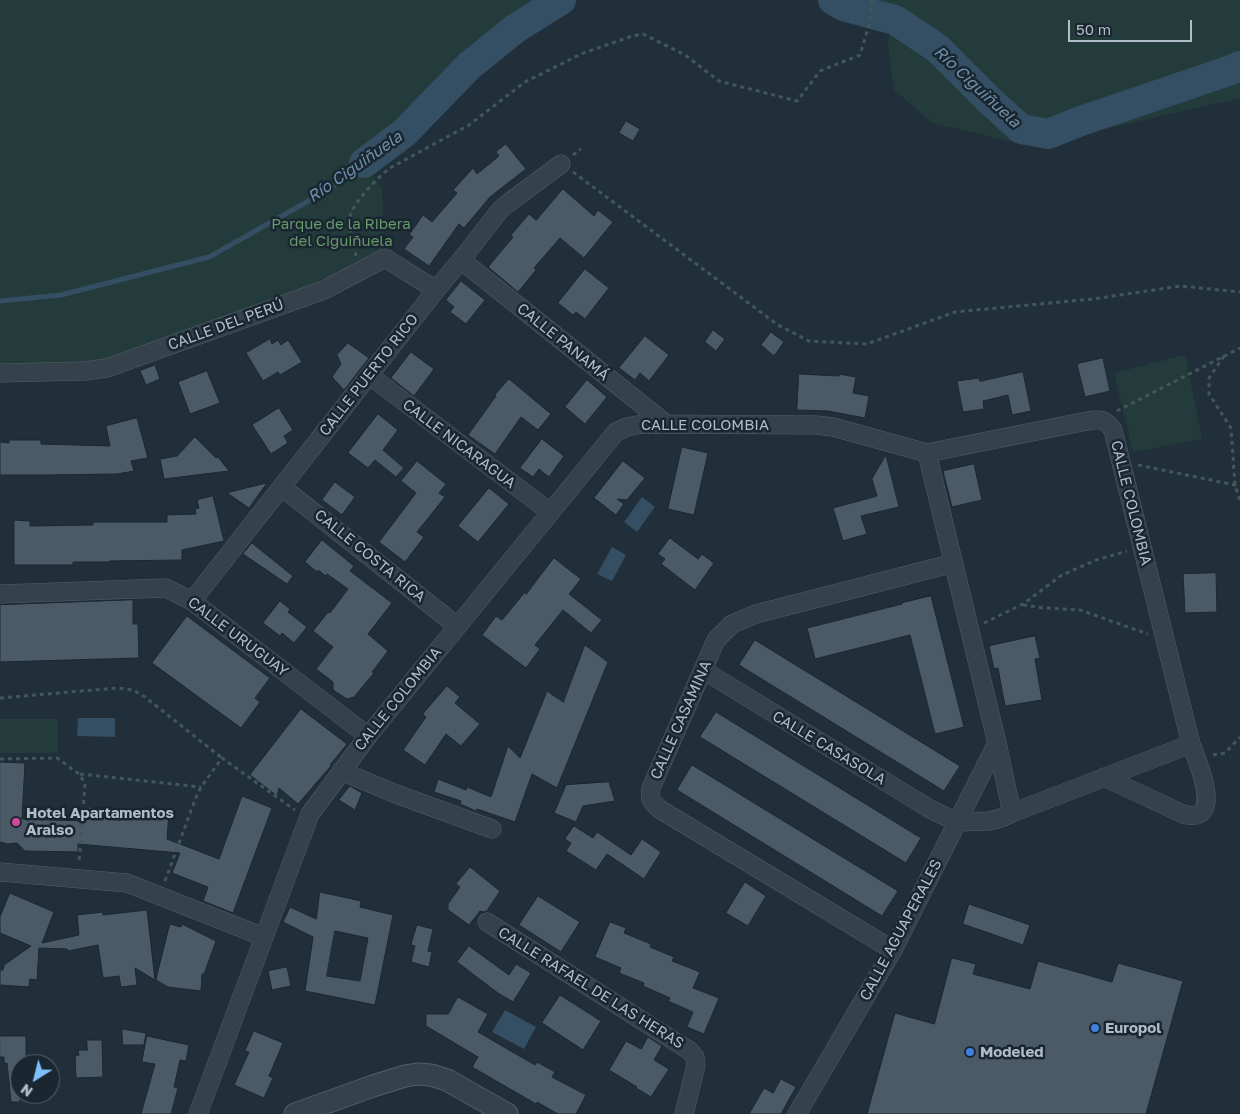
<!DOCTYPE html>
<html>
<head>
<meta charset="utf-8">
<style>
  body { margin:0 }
  #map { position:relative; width:1240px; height:1114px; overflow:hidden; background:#212f3b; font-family:"Golos Text",sans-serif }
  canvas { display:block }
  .north { position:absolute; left:10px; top:1054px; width:50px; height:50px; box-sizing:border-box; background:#1a2630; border:1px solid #56626c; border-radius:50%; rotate:216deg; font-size:14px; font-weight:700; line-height:20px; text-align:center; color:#b0bcc7 }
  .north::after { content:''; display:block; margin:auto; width:18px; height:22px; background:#80c0fc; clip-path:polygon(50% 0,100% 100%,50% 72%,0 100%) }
  .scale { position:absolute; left:1068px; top:20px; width:124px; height:22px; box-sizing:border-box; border:2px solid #b0bcc7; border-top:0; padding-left:6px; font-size:15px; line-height:18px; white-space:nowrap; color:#b0bcc7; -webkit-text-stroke:4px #1a2630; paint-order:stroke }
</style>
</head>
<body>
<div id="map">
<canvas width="1240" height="1114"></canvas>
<div class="north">N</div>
<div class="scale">50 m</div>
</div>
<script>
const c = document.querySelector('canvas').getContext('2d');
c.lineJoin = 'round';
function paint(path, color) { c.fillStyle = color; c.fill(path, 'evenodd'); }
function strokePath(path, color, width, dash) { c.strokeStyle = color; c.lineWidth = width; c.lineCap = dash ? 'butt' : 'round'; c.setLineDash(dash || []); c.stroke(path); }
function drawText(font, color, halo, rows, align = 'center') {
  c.font = font + ' "Golos Text",sans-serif'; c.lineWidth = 5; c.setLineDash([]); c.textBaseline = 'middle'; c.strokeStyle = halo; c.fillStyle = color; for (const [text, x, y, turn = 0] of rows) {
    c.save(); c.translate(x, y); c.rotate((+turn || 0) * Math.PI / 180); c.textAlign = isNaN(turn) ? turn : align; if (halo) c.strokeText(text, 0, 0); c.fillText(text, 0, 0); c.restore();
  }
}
paint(new Path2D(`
  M0,0h561l-45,28 -47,38 -65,67 -40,30 18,26 3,69 -278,110 -107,5z
  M833,0h407v98l-210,48 -97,-23 -39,-33 -6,-48 3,-23 -48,-13z
  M1185,355l17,84 -69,13 -19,-79z
  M0,719h58v34h-58z`), '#233c3b');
paint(new Path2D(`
  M642,497l13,10 -18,25 -13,-10z
  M612,547l14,8 -14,26 -15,-7z
  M78,718h37v19l-38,-1z
  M505,1010l31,17 -12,22 -32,-17z`), '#344e63');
strokePath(new Path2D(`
  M0,301l61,-6 148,-38 119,-67 36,-27`), '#344e63', 5);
strokePath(new Path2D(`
  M833,0l10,6 52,14 42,28 51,51 33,30 27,5 33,-13 150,-51 9,-4
  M364,163l40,-30 65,-67 47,-38 45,-28`), '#344e63', 30);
const building = new Path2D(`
  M626,121l14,8 -7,12 -14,-8z
  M506,144l20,25 -36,28 -26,31 -5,-4 -30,42 -25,-17 9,-12 -4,-2 14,-20 9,7 25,-29 -4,-3 20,-22 4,6 22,-18 -3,-4z
  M563,189l31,27 4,-6 15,12 -29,36 -24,-20 -26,30 2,2 -18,22 -30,-25 25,-30 -2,-2 18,-21 7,6z
  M585,269l24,19 -24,31 -9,-7 -3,3 -15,-12z
  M461,281l24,19 -19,24 -16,-12 4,-5 -8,-7z
  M713,330l12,9 -9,12 -11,-9z
  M771,332l13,10 -10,14 -13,-11z
  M645,336l24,19 -20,26 -9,-8 -5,7 -16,-12z
  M270,339l2,5 6,-4 3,5 7,-5 14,22 -22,13 -2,-3 -15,9 -17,-28z
  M348,343l21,15 -25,32 -12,-13 9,-13 -4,-9z
  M411,352l23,17 -20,27 -23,-18z
  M1103,358l7,33 -25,6 -8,-33z
  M155,365l5,14 -14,6 -6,-14z
  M207,371l13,32 -30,11 -12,-32z
  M1023,372l8,39 -19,4 -4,-20 -25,6 1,8 -21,3 -6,-31 22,-3 1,3z
  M799,374l40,2v-2l17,3 -3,16 16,3 -4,22 -37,-7 -31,-1z
  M509,379l42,35 -13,16 -17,-13 -26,37 -27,-19 28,-39 -1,-1z
  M587,380l20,17 -22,27 -20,-17z
  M279,408l14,22 -9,6 4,7 -17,11 -19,-29z
  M378,414l20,16 -15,20 21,18 -8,9 -21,-17 -7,8 -20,-15z
  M137,418l11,40 -17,3 3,10 -17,3 -71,1h-46v-33l9,1v-3h32v4l69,2 -4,-20z
  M195,437l21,21 2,-1 11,14 -65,8 -4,-20 17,-3z
  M542,439l22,17 -15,21 -10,-8 -6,8 -13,-9z
  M682,447l26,6 -14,62 -26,-6z
  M886,455l13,52 -38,9 6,18 -24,7 -10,-33 44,-12 -5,-17z
  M417,461l29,23 -7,9 6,4 -28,35 7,5 -19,25 -26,-20 37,-49 -15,-12z
  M623,461l22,17 -18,22 -10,-1 7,5 -8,11 -22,-17z
  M974,464l8,36 -30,7 -9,-36z
  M335,482l20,15 -13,18 -20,-15z
  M267,483l-18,25 -22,-15z
  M489,488l20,16 -31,38 -20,-16z
  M213,496l11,45 -42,9v10l-73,1v1h-36v3h-59v-45l16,1v5l63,-1v-3h74v-7l29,-1 -1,-5 4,-1 -2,-8z
  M670,538l28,21 4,-5 12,9 -19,27 -34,-26 4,-5 -7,-5z
  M322,540l32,26 -4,5 42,32 -24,31 20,17 -16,21 2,1 -20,24 -7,2 -14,-9v-8l-17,-13 17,-22 -20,-16 15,-19 2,1 18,-24 -21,-15 -1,2 -8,-6 -1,2 -12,-10z
  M252,543l41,33 -6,8 -44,-30z
  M554,558l27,21 -12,15 33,26 -11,13 -28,-23 -28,35 5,4 -14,19 -44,-33 14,-19 6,4 23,-28 1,2z
  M1216,573l1,39 -32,1 -2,-39z
  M931,596l33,131 -29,7 -25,-99 -95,24 -8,-31 95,-24v-1z
  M133,600v24h5l1,34 -139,4v-57z
  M280,601l10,8 -2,3 19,15 -13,16 -12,-10 -2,3 -17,-13z
  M187,616l83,62 -15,20 5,4 -19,26 -89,-65z
  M1035,636l5,22 -5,1 7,41 -37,6 -7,-38 -4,1 -5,-23z
  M755,640l205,126 -16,25 -205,-126z
  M585,645l23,17 -51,126 -25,-14 -17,48 -38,-13 -1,2 -16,-7 1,-3 -27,-9 4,-13 28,11 1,-3 24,10 17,-51 12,12 27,-67 16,11z
  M447,686l13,11 -5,6 25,21 -19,22 -15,-12 -21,31 -22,-15 23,-33 -3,-3z
  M301,709l46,35 -17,21 1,1 -33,38 -19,-16 -2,8 -27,-21z
  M716,712l205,126 -15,25 -206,-126z
  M0,762l25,1 -3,56 64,2 2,-14 81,7 -2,25 52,20 23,-63 30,12 -39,105 -30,-12 5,-14 -36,-14 8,-20 -102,-9v8l-53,-1 -8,-8 -9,1 -8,-2z
  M692,765l206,126 -16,25 -205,-126z
  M609,782l6,19 -32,5 -7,16 -22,-9 12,-28z
  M350,786l12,7 -7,17 -16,-10z
  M574,826l19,12 4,-6 34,23 11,-16 19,13 -17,27 -37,-25 -11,16 -30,-19 5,-8 -6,-4z
  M470,867l30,24 -13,20 -4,1 -3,-1 -11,14 -21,-15v-6l12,-17 -4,-3z
  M745,882l21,14 -18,30 -22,-13z
  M320,892l41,9 -1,6 33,8 -18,90 -70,-14 8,-54 -30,-15 7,-15 26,12zM335,931l33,7 -8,43 -33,-5z
  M10,893l44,19 -12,31 37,-8 -2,-20 26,-3v3l44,-5 8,70 -20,-12 2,17 -16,2 -2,-11 -16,2 -5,-33 -30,6 -1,-2 -28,-1 -2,32 -7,-1 -1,8 -29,-2v-15h3l1,-5 27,-19 -31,-13v-16z
  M538,896l42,26 -19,30 -42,-27z
  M969,904l61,21 -7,20 -60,-21z
  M610,922l16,6 -2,5 27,11 -1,3 24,10 -2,4 28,11 -7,16 26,10 -15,36 -17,-7 6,-15 -25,-11 2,-3 -27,-12 1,-3 -25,-10 2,-5 -26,-11z
  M170,924l11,3 1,-3 34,17 -12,33h-2l-1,17 -33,-4 -12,-7z
  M417,925l16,4 -5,22 4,1 -3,15 -18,-5 4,-16 -4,-1z
  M469,946l40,29 7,-11 15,9 -18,29 -15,-9 -41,-31z
  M952,958l24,6 -3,10 57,15 8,-28 74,21 6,-19 65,18 -37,133h-279l28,-101 39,11z
  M287,967l4,19 -19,4 -4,-19z
  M560,995l41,26 -18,29 -41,-27z
  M458,997l30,17 -10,18 57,33 2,-3 18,10 -3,5 34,18 -10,19h-18l-21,-12 -1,2 -64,-37 6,-10 -52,-31v-12h22z
  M122,1029l24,4 -2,12h-21z
  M254,1031l29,12 -14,33 4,2 -9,20 -30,-13 15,-33 -4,-1z
  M0,1036h26v27h-6v39h-9l-4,-39h-3v-6h-4z
  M147,1036l42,9 -3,16 -6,-1 -6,27 4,1 -7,26h-30l14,-50 -13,-2z
  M648,1037l14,9 -8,14 15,9 -18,28 -15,-9 1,-1 -28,-17 17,-29 15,8z
  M87,1040h15l1,37 -27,1 -1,-22 4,-1 -1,-5h9z
  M781,1079l15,8 -15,27h-32l15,-26 9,5z`);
paint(building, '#4a5a67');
strokePath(building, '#1c2832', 1);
const minor = new Path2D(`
  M461,260l204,163
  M0,373l85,-2 22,-3 217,-78 61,-32 51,32
  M369,375l181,137
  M927,453l70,290 15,70
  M282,487l175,139
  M0,594l166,-6 26,13 176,135
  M192,601l244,-311 25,-30 40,-51 6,-5 54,-40
  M703,670l227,139 27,13 32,-1 12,-3 11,-5 179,-69
  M341,771l55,23 96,35
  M0,872l127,11 137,54
  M487,922l203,129 5,6 1,8 -12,49
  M893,950l-232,-140c-10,-8 -12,-10 -10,-22l65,-148 16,-16 24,-10 198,-51
  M198,1114l112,-300 58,-78 248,-304 11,-5 15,-3 174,1 17,2 94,26 160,-32c13,-2 17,-3 26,9l78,314c5,14 26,61 8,70 -5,3 -11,1 -16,0l-79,-37
  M797,1114l96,-164 104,-207`);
const tertiary = new Path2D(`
  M295,1114l78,-28 32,-10 12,-2 14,1 16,5 60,34`);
strokePath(minor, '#535f69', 19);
strokePath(tertiary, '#535f69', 23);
strokePath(new Path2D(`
  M573,155l8,-6
  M573,172l205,153 31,16 58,3 88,-32 138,-13 87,-13 60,6
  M356,256c-2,-9 -7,-27 -7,-35 1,-16 29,-44 41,-53l79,-43 56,-43 56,-28 51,-18 11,-2 42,21 34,26 78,20 23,-30 40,-16 9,-30 3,-23 -1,-2
  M1224,356l-15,22v16l22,34 4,57 5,16
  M1117,411l123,-63
  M1138,465l102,21
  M1023,605l22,3 35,2 68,24
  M984,623l39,-19 39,-29 34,-15 31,-9
  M0,698l117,-10 16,2 12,7 77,61
  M1213,755l12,-2 15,-16
  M0,759l57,-1 22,16 6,9 -6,80
  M80,774l121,13
  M165,881l31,-84 5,-10 21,-29 73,52`), '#415858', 3, [4, 4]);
strokePath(minor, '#35414b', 18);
strokePath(tertiary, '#35414b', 21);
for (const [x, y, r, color] of [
  [16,822,5,"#d1479c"],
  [1095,1028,5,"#3f7fe0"],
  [970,1052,5,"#3f7fe0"]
]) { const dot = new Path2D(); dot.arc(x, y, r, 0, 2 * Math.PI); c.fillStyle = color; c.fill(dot); strokePath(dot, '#1a2630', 2); }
drawText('15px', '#66996b', '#1a2630', [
  ["Parque de la Ribera",341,224],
  ["del Ciguiñuela",341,241]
]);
drawText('15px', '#b0bcc7', '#1a2630', [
  ["CALLE DEL PERÚ",226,325,-20],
  ["CALLE PANAMÁ",563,342,39],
  ["CALLE PUERTO RICO",369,375,-52],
  ["CALLE COLOMBIA",705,425],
  ["CALLE NICARAGUA",459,444,37],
  ["CALLE COLOMBIA",1131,503,76],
  ["CALLE COSTA RICA",370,556,39],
  ["CALLE URUGUAY",238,637,37],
  ["CALLE COLOMBIA",398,699,-51],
  ["CALLE CASAMINA",681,720,-66],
  ["CALLE CASASOLA",829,748,31],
  ["CALLE AGUAPERALES",901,930,-62],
  ["CALLE RAFAEL DE LAS HERAS",591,988,32]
]);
drawText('bold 15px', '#b0bcc7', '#1a2630', [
  ["Hotel Apartamentos",26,813],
  ["Aralso",26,830],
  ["Europol",1105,1028],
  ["Modeled",980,1052]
], 'left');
drawText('italic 16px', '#6f91ac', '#1a2630', [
  ["Río Ciguiñuela",977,87,43],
  ["Río Ciguiñuela",355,167,-35]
]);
</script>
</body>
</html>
